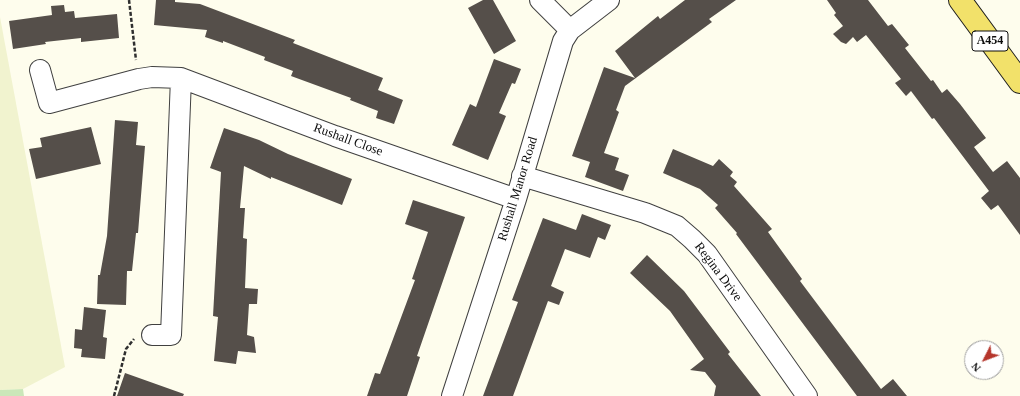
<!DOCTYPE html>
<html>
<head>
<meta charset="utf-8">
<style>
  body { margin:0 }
  #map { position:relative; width:1020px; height:396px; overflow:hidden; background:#fefded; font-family:"Times New Roman",serif }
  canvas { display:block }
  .north { position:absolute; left:964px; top:340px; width:40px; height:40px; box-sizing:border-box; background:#fff; border:1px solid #9e9e9e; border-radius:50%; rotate:228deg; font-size:11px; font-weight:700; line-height:16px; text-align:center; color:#0d0d0d }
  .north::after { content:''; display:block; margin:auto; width:14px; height:18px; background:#b6362c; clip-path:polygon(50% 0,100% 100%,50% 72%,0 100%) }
</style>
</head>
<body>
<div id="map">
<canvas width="1020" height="396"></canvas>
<div class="north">N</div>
</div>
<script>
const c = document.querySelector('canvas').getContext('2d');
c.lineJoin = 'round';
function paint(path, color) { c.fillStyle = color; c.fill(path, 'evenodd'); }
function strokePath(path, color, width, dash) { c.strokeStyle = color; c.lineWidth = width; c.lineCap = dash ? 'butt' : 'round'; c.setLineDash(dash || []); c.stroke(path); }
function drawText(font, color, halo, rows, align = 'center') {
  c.font = font + ' "Times New Roman",serif'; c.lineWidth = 4; c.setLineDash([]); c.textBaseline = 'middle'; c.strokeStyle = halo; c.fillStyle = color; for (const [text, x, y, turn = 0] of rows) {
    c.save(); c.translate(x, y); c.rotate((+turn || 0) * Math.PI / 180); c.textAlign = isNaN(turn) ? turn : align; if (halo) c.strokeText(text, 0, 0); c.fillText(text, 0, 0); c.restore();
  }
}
paint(new Path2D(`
  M0,17l65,350 -42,22 -23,1z`), '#f1f3cf');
paint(new Path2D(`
  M23,389l1,7h-24v-6z`), '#cbe7b9');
paint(new Path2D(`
  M156,0h19v2l25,2 95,36 -2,3 90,35 -5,12 25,10 -9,24 -18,-6 2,-7 -28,-11 1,-2 -60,-22 2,-5 -29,-11 1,-3 -42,-16v2l-18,-6 2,-7 -53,-5z
  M483,0h10l23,41 -22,13 -26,-46z
  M685,0h51l-27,19 3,3 -87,64 -9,24 3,2 -15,41 15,5 -4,12 14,5 -6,16 -38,-14 5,-15 -18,-6 32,-89 31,11 -20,-27 43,-35 2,3z
  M827,0h41l20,26 4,-2 17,21 -4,3 26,33 2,-1 9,13 5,-4 13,15 26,34 -12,9 19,25 14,-11 13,17v57l-22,-30 -7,5 -10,-12 8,-7 -55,-73 -2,1 -21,-28 -5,5 -11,-13 6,-4 -35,-44 -9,7 -4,-5 -7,7 -5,-2 -8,-8 10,-8 -9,-11 2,-2z
  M64,5l1,7 9,-1 1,7 42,-4 2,24 -38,4v-4l-36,4 1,2 -33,5 -4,-28 43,-6 -1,-9z
  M494,59l27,10 -6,15 -3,-1 -13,30 7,3 -18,44 -36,-15 18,-41 6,3z
  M115,120l23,2 -2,23 9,1 -7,87h-2l-4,38h-5l-1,34 -29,-1 1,-29h2l7,-39z
  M91,127l10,37 -65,15 -7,-30 13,-2 -2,-9z
  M224,128l35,12 29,14 64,25 -10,26 -71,-28v2l-27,-13 -4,42h5l-2,30 4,1 -2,49 13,1 -1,15h-8l-2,31 7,2 2,16 -18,-2 -2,13 -22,-3 4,-44 -5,-1 8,-144 -11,-4z
  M673,149l40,17 6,-7 14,13 -3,4 7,6 -3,4 38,43 -4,3 34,47 -2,2 81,108 12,-10 14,17h-50l-121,-162 1,-1 -22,-25 3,-3 -18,-16 -37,-16z
  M413,200l52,17 -48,139 3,1 -13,39h-40l8,-23 5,1 35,-94 -3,-1 16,-47 -23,-8z
  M582,214l29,11 -6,15 -7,-3 -8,21 -25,-9 -14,37 13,6 -5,13 -11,-4 -35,95h-30l35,-94 -6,-2 31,-82 33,12z
  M647,255l37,36 46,61 -2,2 33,42h-47l2,-10 -11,-14 -15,-2 14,-11 -34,-48 -40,-38z
  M84,307l22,3 -3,27 4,1 -2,21 -24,-2 1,-8 -8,-1 1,-19 7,1z
  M125,373l59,21 -1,2h-66z`), '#554f4a');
const street = new Path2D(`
  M540,0l30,30
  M40,70l9,33 90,-24 13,-2 29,1 154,58 181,63
  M522,176l123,37 32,13 15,13 15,15 100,142
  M152,335h19l10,-257
  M452,396l64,-197 47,-158 7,-11 39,-30`);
const primary = new Path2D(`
  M960,0l60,82`);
strokePath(street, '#404040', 22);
strokePath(primary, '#1e1e1e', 24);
strokePath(new Path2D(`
  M129,0l7,60
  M114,396l12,-47 8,-10`), '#2f2f2f', 2.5, [4, 2]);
strokePath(street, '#fff', 20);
strokePath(primary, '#f2e16a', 22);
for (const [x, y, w] of [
  [990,41,36]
]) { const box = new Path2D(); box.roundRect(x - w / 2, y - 10, w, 20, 3); c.fillStyle = '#fff'; c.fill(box); strokePath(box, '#0d0d0d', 1); }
drawText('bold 12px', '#0d0d0d', null, [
  ["A454",990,41]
]);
drawText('13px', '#0d0d0d', '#fff', [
  ["Rushall Close",348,140,20],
  ["Rushall Manor Road",518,189,-73],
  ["Regina Drive",718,272,53]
]);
</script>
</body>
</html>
